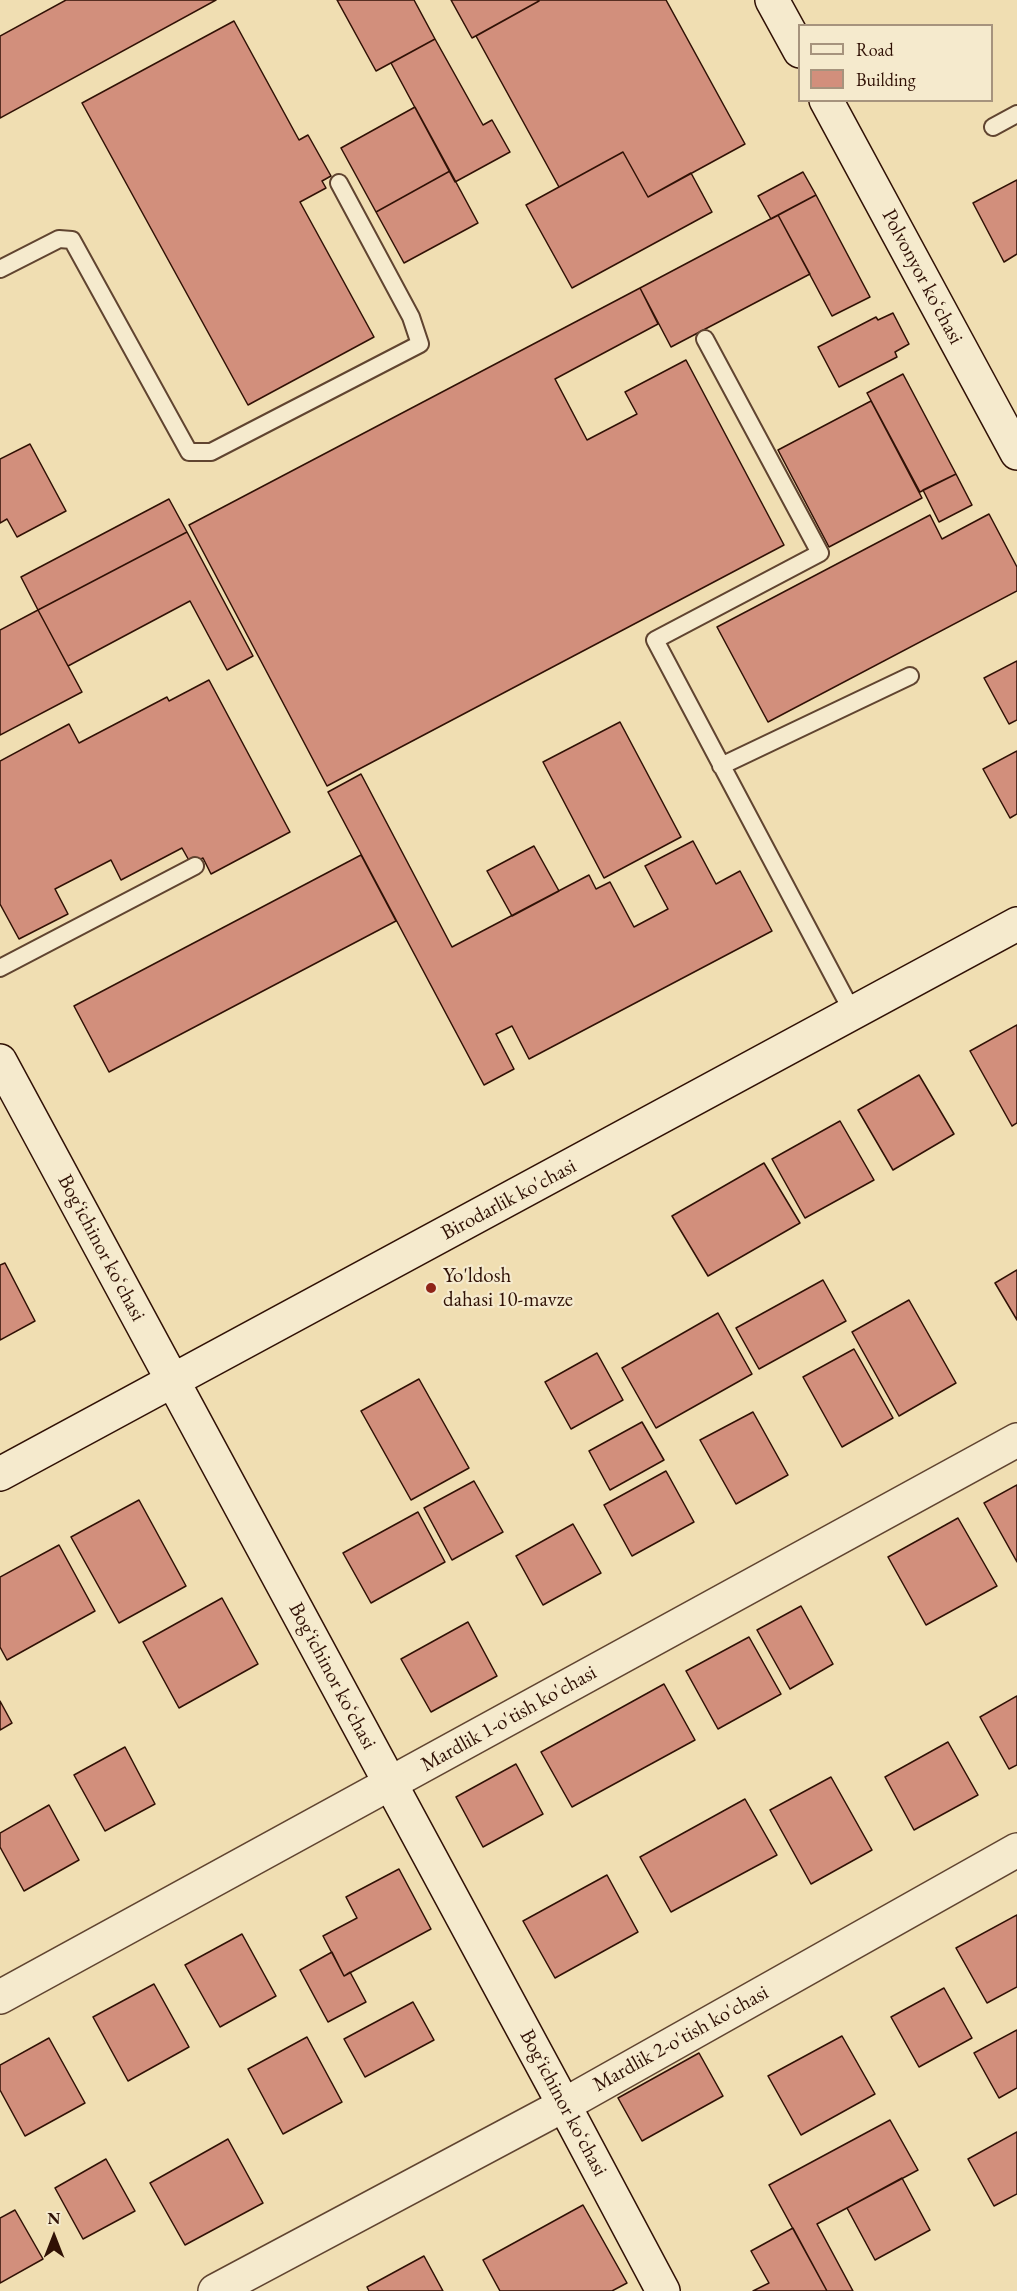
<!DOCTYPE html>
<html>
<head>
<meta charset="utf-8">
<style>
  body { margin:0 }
  #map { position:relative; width:1017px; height:2291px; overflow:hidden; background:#f0deb2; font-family:"EB Garamond",serif }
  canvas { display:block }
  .legend { position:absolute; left:798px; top:24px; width:195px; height:78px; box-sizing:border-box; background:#f5eacd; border:2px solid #a6937d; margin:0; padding:8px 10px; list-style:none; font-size:18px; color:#301105 }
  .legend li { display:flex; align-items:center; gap:12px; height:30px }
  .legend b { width:30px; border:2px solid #a6937d }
  .north { position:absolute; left:24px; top:2207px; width:60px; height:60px; -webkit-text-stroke:4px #f5eacd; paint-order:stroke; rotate:0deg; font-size:16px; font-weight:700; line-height:24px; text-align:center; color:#301105 }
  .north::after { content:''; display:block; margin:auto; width:21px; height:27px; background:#301105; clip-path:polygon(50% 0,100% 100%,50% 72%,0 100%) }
</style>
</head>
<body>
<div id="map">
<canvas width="1017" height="2291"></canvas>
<ul class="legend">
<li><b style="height:8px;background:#f5eacd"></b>Road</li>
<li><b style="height:16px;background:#d28f7c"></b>Building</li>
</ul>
<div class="north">N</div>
</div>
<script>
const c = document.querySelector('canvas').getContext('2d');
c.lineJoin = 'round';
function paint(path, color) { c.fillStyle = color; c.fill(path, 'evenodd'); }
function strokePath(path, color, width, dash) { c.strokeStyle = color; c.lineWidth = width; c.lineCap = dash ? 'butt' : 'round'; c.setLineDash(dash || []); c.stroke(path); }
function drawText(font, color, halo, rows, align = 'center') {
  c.font = font + ' "EB Garamond",serif'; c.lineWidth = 4.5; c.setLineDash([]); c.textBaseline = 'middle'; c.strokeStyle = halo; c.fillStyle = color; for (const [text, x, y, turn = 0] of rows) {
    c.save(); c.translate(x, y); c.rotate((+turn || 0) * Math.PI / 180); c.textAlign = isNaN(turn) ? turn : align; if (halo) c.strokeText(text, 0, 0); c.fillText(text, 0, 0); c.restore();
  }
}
const building = new Path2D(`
  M66,0h150l-216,118v-82z
  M337,0h77l21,39 -59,32z
  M451,0h88v1l-67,37z
  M539,0h127l79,144 -97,53 -25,-45 -64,35 -83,-151 63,-35z
  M234,21l65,119 9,-5 23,41 -9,5 4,7 -26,14 74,135 -126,68 -166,-302z
  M435,39l48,86 9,-5 18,32 -55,30 -64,-119z
  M415,107l35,64 -74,41 -35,-64z
  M623,152l25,45 43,-24 21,39 -140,76 -46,-83z
  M450,171l28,52 -74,40 -28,-51z
  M803,172l13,23 -45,24 -13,-23z
  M1017,180v74l-13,8 -31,-59z
  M816,195l54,102 -38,19 -54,-101z
  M778,215l32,59 -139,73 -31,-59z
  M640,288l18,36 -103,55 32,61 50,-26 -12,-22 61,-32 98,185 -457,241 -138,-261z
  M893,313l16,31 -14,8 2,5 -58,30 -21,-40 58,-30 2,3z
  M903,374l53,100 -36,18 -53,-99z
  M871,401l51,97 -93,49 -51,-97z
  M30,444l36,67 -49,26 -10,-18 -7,4v-64z
  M956,474l16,31 -33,17 -16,-32z
  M169,499l18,33 -149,78 -17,-33z
  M989,514l28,53v24l-249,131 -51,-95 213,-112 12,24z
  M187,532l66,124 -26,14 -37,-69 -122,65 -30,-56z
  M38,610l44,82 -82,43v-105z
  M1017,661v59l-8,4 -25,-46z
  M209,680l81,152 -79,42 -8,-16 -12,6 -9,-16 -61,32 -10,-20 -56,29 13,25 -49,25 -19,-35v-143l69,-37 10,19 88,-46 2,4z
  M620,722l61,115 -77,41 -61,-116z
  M1017,751v63l-7,4 -27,-49z
  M361,774l91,173 137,-72 7,14 14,-7 24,45 34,-18 -23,-43 48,-25 23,43 24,-13 32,60 -243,128 -17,-33 -16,8 18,35 -30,16 -156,-293z
  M534,846l25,45 -47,25 -25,-45z
  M361,855l35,66 -287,151 -35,-66z
  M1017,1025v98l-5,3 -42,-75z
  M919,1075l35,59 -61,36 -35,-60z
  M840,1121l34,59 -69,38 -33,-59z
  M764,1163l36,60 -92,53 -36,-60z
  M5,1263l30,58 -35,19v-75z
  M1017,1270v50l-22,-37z
  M823,1280l23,41 -87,48 -23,-41z
  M909,1300l47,83 -57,33 -47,-84z
  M718,1313l34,61 -96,54 -34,-60z
  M854,1349l39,69 -51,29 -39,-70z
  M597,1353l26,47 -52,29 -26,-47z
  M419,1379l50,89 -58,32 -50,-89z
  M753,1412l35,63 -52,29 -36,-64z
  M642,1422l22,38 -54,30 -21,-39z
  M666,1471l28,51 -62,34 -28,-51z
  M474,1481l29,51 -51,28 -28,-52z
  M1017,1485v77l-33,-59z
  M139,1500l47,86 -67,37 -48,-86z
  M418,1512l27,50 -74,41 -28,-50z
  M958,1518l39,68 -71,39 -38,-68z
  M573,1524l28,49 -58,32 -27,-49z
  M59,1545l36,66 -88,49 -7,-13v-70z
  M222,1598l36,66 -79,44 -36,-66z
  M801,1606l32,58 -43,25 -33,-59z
  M468,1622l29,54 -66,36 -30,-53z
  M749,1637l32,57 -63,35 -32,-58z
  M664,1684l31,56 -123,67 -31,-55z
  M1017,1696v69l-8,4 -29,-52z
  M0,1701l12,22 -12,7z
  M948,1742l30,53 -64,35 -29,-53z
  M125,1747l30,57 -50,27 -31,-56z
  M516,1764l27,50 -60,33 -27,-50z
  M831,1777l41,73 -61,34 -41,-74z
  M745,1799l32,56 -106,57 -31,-55z
  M49,1805l30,55 -55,31 -24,-44v-14z
  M399,1869l32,60 -87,47 -21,-40 34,-18 -11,-21z
  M607,1875l31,57 -83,46 -32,-57z
  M1017,1915v72l-30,16 -31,-55z
  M242,1934l34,62 -56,31 -35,-62z
  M332,1952l12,24 6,-4 16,30 -38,20 -28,-52z
  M154,1984l35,63 -61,34 -35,-64z
  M944,1988l28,50 -53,29 -28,-50z
  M413,2002l21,38 -69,37 -21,-38z
  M1017,2030v58l-18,10 -25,-45z
  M842,2036l33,58 -74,41 -33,-59z
  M307,2037l35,65 -59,32 -35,-65z
  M49,2038l36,65 -60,33 -25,-46v-25z
  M699,2053l24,43 -81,45 -24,-43z
  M890,2120l28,50 -101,54 36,67h-26l-58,-106z
  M1017,2132v62l-23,12 -26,-47z
  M228,2139l35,64 -78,42 -35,-62z
  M106,2159l29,52 -52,28 -28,-51z
  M902,2178l28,52 -55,30 -28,-52z
  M583,2205l44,78 -15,8h-112l-17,-31z
  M15,2210l28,49 -43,24v-65z
  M793,2228l34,63h-74l16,-8 -18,-32z
  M424,2256l19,35h-74l-2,-4z`);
paint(building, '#d28f7c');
strokePath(building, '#301105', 1.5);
const lane = new Path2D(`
  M993,127l24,-13
  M0,269l59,-30 13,1 117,212h22l209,-108 -9,-27 -72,-134
  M705,339l115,214 -165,87 198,373
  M721,766l189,-90
  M0,968l195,-102`);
const street = new Path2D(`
  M0,1997l1017,-557
  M215,2291l349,-186 453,-255`);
const secondary = new Path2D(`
  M772,0l28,51
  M826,100l191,353
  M0,1061l564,1044 99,186
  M0,1474l1017,-550`);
strokePath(lane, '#604430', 20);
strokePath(street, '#604430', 36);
strokePath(secondary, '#301105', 36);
strokePath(lane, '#f5eacd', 16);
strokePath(street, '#f5eacd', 33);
strokePath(secondary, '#f5eacd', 33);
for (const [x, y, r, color] of [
  [431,1288,6,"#8f2418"]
]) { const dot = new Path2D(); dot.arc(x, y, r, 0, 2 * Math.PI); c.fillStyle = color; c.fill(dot); strokePath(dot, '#f5eacd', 2); }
drawText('21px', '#301105', '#f5eacd', [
  ["Polvonyor koʻchasi",922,277,62],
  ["Birodarlik ko'chasi",509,1200,-28],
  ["Bogʻichinor koʻchasi",101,1248,62],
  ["Bogʻichinor koʻchasi",332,1676,62],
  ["Mardlik 1-o'tish ko'chasi",509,1719,-29],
  ["Mardlik 2-o'tish ko'chasi",681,2039,-29],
  ["Bogʻichinor koʻchasi",563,2103,62]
]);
drawText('21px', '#301105', '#f5eacd', [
  ["Yo'ldosh",443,1276],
  ["dahasi 10-mavze",443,1300]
], 'left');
</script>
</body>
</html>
